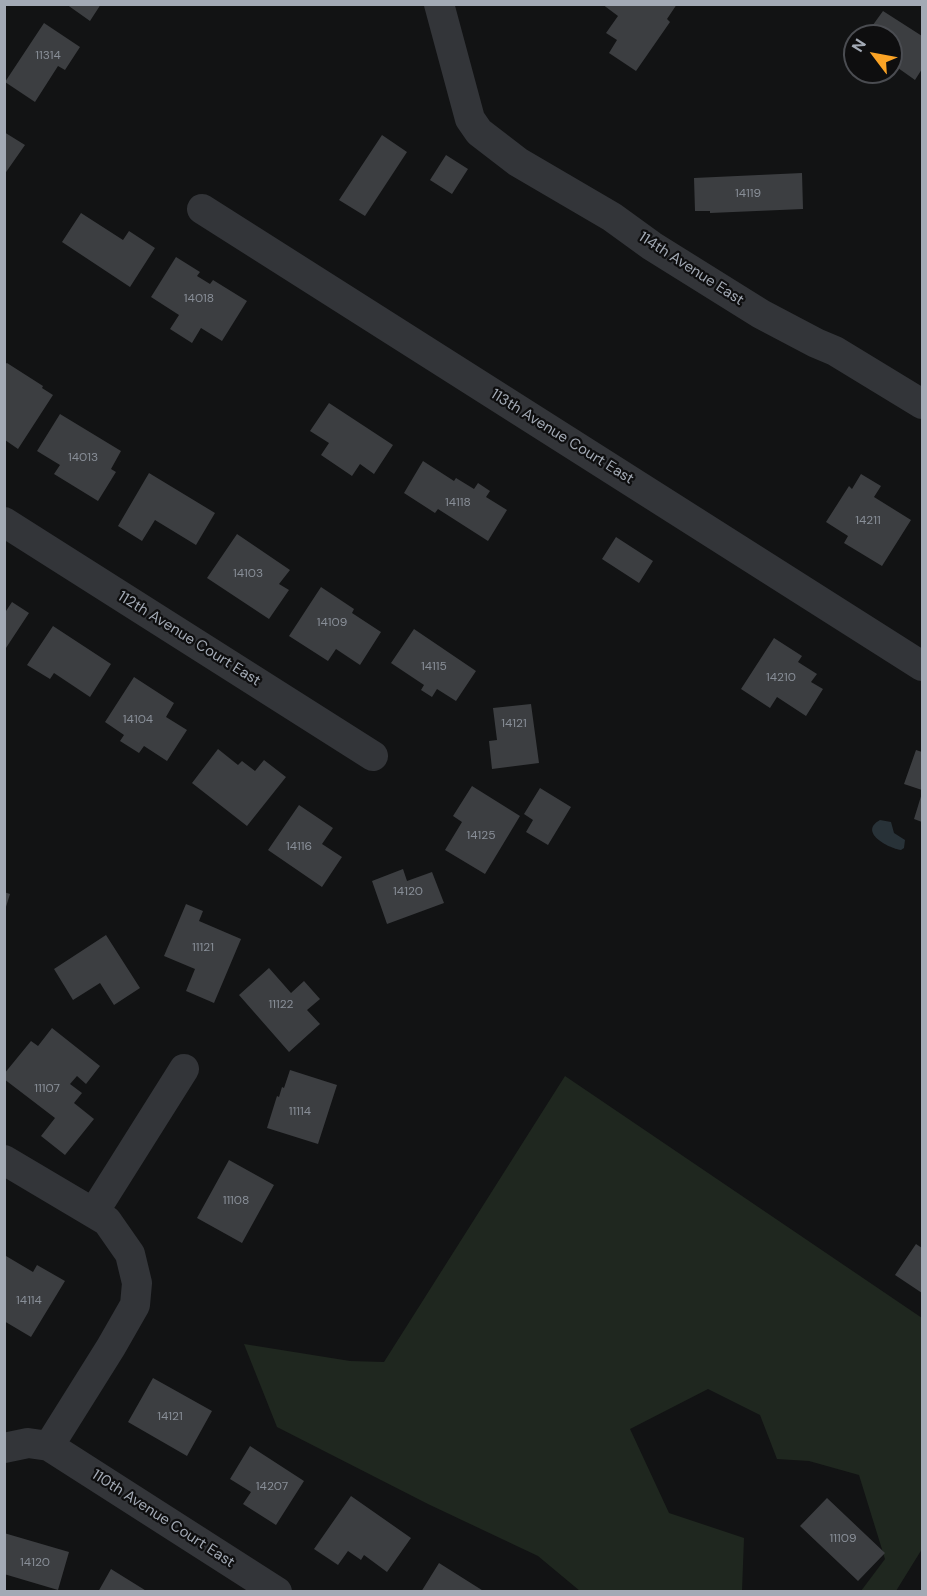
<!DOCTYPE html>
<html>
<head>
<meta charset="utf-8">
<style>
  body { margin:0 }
  #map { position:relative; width:927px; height:1596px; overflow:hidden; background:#121314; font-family:"DM Sans",sans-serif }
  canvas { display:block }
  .frame { position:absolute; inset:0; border:6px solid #a3aab5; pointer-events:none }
  .north { position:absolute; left:843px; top:24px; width:60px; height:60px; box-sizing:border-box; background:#0e0e0f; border:2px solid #4a4c51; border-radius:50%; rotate:302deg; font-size:16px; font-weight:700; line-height:24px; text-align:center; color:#a3aab5 }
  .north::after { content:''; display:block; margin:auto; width:21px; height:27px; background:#faa325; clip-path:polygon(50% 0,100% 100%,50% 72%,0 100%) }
</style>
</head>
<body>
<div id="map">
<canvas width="927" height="1596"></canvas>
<div class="frame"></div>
<div class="north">N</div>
</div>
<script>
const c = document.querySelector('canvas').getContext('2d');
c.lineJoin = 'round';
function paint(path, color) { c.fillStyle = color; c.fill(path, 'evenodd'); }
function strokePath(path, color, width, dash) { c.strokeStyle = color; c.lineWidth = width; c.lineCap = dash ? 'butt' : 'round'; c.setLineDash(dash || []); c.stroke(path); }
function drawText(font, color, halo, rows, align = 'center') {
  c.font = font + ' "DM Sans",sans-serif'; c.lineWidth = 4.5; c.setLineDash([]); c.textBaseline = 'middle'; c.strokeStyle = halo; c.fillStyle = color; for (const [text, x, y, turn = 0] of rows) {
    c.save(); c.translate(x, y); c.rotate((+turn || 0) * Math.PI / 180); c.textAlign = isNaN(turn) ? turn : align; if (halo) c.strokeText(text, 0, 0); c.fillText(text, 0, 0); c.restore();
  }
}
paint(new Path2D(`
  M565,1076l357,242v231l-26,42h-35l24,-32 -26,-84 -50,-14 -32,-2 -17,-44 -52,-26 -78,40 39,84 75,25 -2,53h-162l-42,-35 -110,-52 -151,-77 -33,-83 106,17 34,1z`), '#1f271f');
paint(new Path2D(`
  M880,820l11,2 3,11 11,7 -1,8 -3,2c-13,-2 -43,-18 -21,-30z`), '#283238');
paint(new Path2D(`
  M66,4h35l-11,17z
  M602,4h75l-10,15 3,3 -34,49 -27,-18 8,-13 -11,-7 12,-17z
  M883,11l39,25v33l-7,11 -24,-17v-27h-26z
  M44,23l36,24 -15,23 -7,-4 -23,36 -30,-20z
  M4,132l21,13 -21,30z
  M382,135l25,17 -42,64 -26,-16z
  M446,155l22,14 -16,25 -22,-14z
  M802,173l1,36 -93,4v-2h-15l-1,-33z
  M81,213l42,27 6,-9 26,17 -25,39 -68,-45z
  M176,257l24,15 -3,4 13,8 3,-4 34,21 -25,40 -21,-13 -9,15 -22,-14 9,-14 -28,-18z
  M7,363l36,23 -1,2 11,7 -35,54 -13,-9v-76z
  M329,403l64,42 -19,29 -14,-10 -8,12 -31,-21 8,-12 -19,-12z
  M60,414l61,37 -10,18 5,3 -18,29 -44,-27 6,-9 -23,-14z
  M423,461l31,20 2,-3 18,11 4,-6 12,8 -4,6 21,13 -19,31 -50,-32 -3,4 -31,-20z
  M149,473l66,40 -19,32 -41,-25 -13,21 -24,-15z
  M861,474l20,12 -7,11 37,23 -29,46 -38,-23 4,-7 -22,-14 23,-36 3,3z
  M237,534l53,36 -11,14 10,6 -20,29 -62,-41z
  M616,537l37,24 -14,22 -37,-24z
  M321,587l33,22 -2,4 29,19 -21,33 -24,-16 -8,12 -39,-25z
  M12,602l17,11 -25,38v-37z
  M53,626l58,38 -21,33 -36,-24 -4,6 -23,-14z
  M414,629l62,42 -20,30 -19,-12 -5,8 -11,-7 3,-5 -33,-22z
  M774,638l28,18 -4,6 19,12 -6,8 12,7 -17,27 -29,-19 -7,11 -29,-19z
  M134,677l40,26 -8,14 21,13 -20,31 -23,-15 -5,7 -19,-12 4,-6 -19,-13z
  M531,704l8,59 -47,6 -3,-28 8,-1 -4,-32z
  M218,749l20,16 4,-4 13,10 9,-11 22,17 -39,49 -55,-43z
  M916,750l6,2v38l-18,-6z
  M472,786l48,30 -35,58 -40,-24 17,-28 -9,-6z
  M540,788l31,19 -23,38 -22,-13 7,-12 -9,-6z
  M922,793v29l-8,-3z
  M299,805l34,23 -11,16 20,13 -20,30 -54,-37z
  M403,869l4,12 25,-9 12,31 -57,21 -15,-43z
  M4,892l6,2 -5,16h-1z
  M186,904l17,7 -4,10 42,18 -27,64 -28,-12 9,-22 -31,-13z
  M106,935l34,53 -26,17 -14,-22 -27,17 -19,-31z
  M269,968l22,25 13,-12 16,18 -13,11 13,14 -31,28 -50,-57z
  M52,1028l48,38 -14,18 -9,-8 -7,8 12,9 -8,10 20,16 -29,36 -24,-19 14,-18 -51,-39v-5l27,-33 7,5z
  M290,1070l47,15 -19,59 -51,-16 10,-32 2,1 3,-10 2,1z
  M229,1160l45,25 -32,58 -45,-25z
  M916,1244l6,4v45l-27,-18z
  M6,1256l27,16 4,-7 28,16 -34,56 -27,-16z
  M153,1378l59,33 -25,45 -59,-34z
  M250,1446l54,35 -28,44 -33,-21 8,-12 -21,-13z
  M351,1496l60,42 -24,34 -23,-17 -3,5 -13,-9 -10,14 -24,-16z
  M827,1498l58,55 -27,28 -58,-55z
  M4,1533l65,19 -11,38 -54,-16z
  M439,1563l46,29h-64z
  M111,1569l37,23h-50z`), '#3c3e41');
strokePath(new Path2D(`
  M439,4l31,115 9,13 39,30 94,55 40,29 109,68 55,29 19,8 87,53
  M202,209l720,457
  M4,522l369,234
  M4,1160l103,61 23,33 7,29 -2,22 -24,42 -62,99 -21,-3 -24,5
  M94,1212l90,-143
  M49,1446l228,146`), '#333539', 30);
drawText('12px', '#898f98', null, [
  ["11314",48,56],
  ["14119",748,194],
  ["14018",199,299],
  ["14013",83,458],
  ["14118",458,503],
  ["14211",868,521],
  ["14103",248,574],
  ["14109",332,623],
  ["14115",434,667],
  ["14210",781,678],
  ["14104",138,720],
  ["14121",514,724],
  ["14125",481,836],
  ["14116",299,847],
  ["14120",408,892],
  ["11121",203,948],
  ["11122",281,1005],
  ["11107",47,1089],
  ["11114",300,1112],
  ["11108",236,1201],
  ["14114",29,1301],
  ["14121",170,1417],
  ["14207",272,1487],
  ["11109",843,1539],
  ["14120",35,1563]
]);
drawText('15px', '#a3aab5', '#0e0e0f', [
  ["114th Avenue East",691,269,33],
  ["113th Avenue Court East",562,437,32],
  ["112th Avenue Court East",189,639,32],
  ["110th Avenue Court East",163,1519,33]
]);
</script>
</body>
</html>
